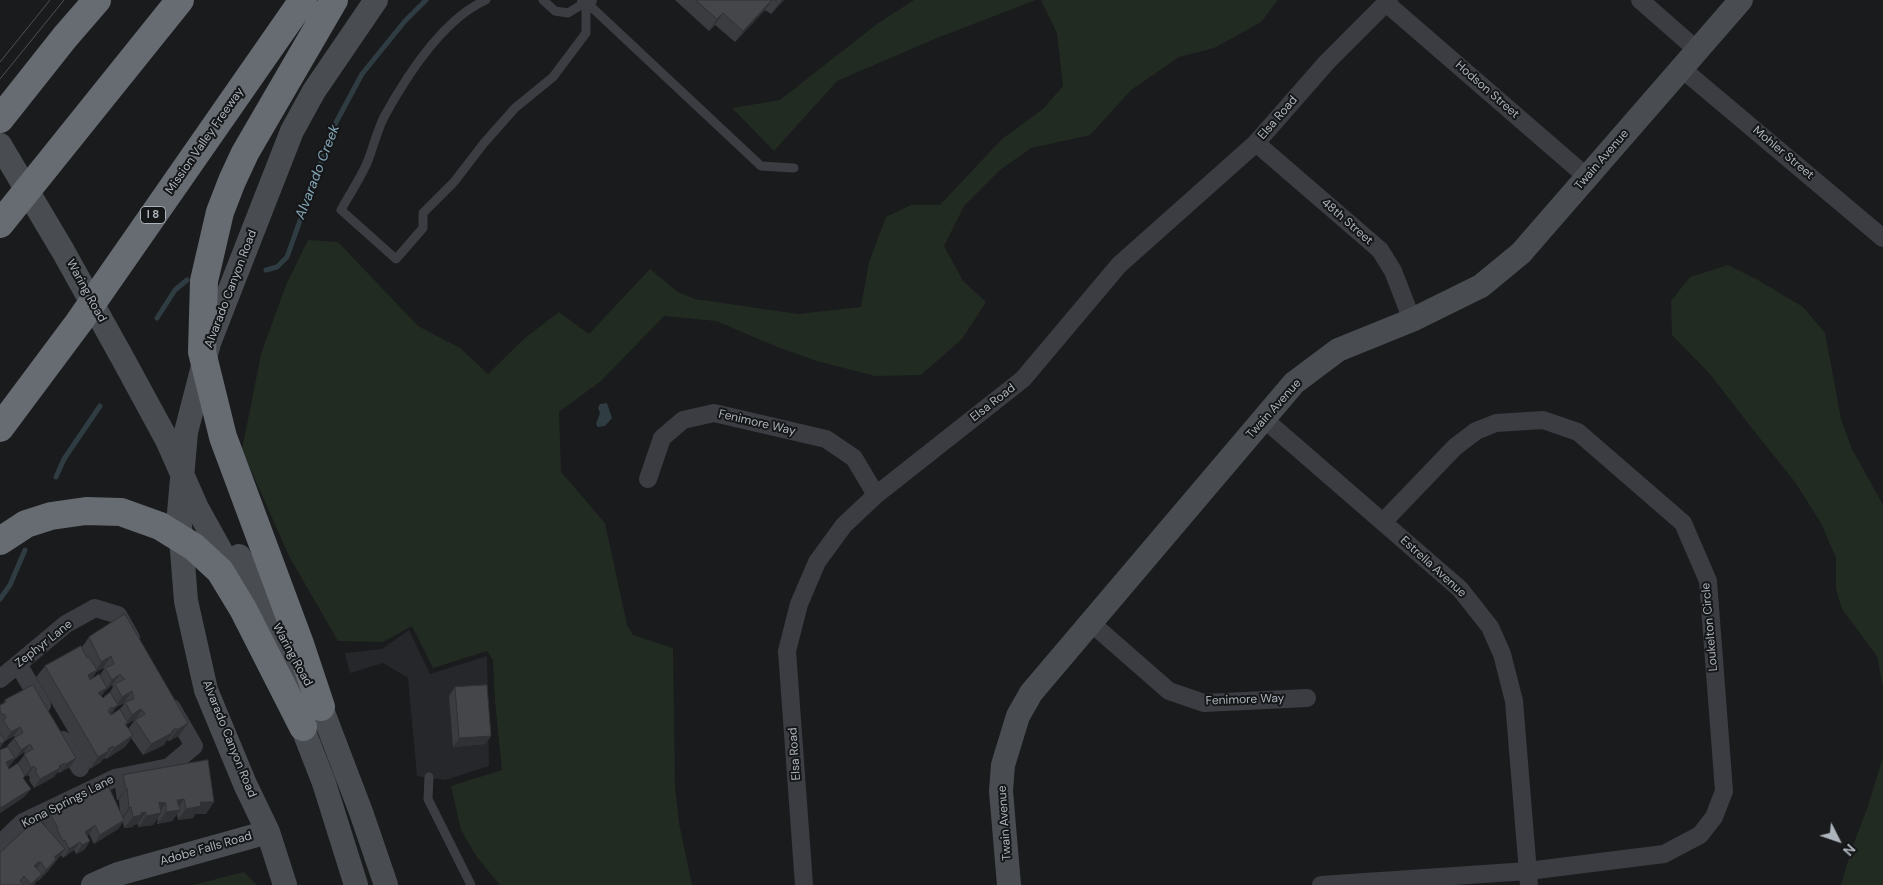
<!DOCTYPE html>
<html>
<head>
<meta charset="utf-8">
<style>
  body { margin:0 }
  #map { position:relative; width:1883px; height:885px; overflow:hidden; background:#1a1b1d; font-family:"DM Sans",sans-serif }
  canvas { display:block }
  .north { position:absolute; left:1813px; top:815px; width:50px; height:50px; -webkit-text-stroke:4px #151618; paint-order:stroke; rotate:131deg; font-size:14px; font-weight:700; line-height:20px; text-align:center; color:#adb4bc }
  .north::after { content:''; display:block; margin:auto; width:18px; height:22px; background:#adb4bc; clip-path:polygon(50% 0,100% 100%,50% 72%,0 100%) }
</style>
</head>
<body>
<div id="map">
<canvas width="1883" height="885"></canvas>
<div class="north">N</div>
</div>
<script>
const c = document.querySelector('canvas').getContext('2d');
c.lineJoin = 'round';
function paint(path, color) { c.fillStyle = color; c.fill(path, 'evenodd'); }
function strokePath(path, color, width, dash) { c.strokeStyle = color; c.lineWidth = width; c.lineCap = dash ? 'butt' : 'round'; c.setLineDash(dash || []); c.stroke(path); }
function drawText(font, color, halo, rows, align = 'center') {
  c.font = font + ' "DM Sans",sans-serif'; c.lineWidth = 4; c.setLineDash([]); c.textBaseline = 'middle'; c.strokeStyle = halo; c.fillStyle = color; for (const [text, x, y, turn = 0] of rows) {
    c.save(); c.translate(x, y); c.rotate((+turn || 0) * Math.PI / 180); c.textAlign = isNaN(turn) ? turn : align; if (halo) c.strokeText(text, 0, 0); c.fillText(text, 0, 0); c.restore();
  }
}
paint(new Path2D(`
  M409,630l21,44 57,-18 2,110 -44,14 -28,-4 -9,-98 -25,-15 -33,10 -5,-20 37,-4z`), '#26272a');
paint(new Path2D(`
  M914,0h122l-99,38 -100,43 -63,70 -42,-43 48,-8 97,-76z
  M1041,0h237l-17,22 -47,26 -35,9 -48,33 -41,45 -59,13 -31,22 -36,36 -20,40 19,35 23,21 -24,37 -41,36 -46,1 -58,-15 -37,-13 -64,-27 -52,-5 -63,65 -42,31 2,60 44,51 22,102 6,10 40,13 2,139 4,36 13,62h-192l-24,-29 -15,-26 -10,-44 51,-16 -7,-68 -2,-42 -6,-9 -54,17 -21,-42 -29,16 -45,-1 -49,-85 -47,-106 19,-96 25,-69 22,-45 30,2 80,84 42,22 28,26 37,-36 34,-26 30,22 61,-65 28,23 17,7 103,15 63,-7 8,-45 17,-45 25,-12h29l62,-66 41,-30 20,-23 -6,-53z
  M1728,265l30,15 45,27 22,26 16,86 11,30 31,56v183l-6,-32 -35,-47 -6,-20v-31l-15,-35 -26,-41 -48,-60 -37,-48 -38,-39 -1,-34 19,-24z
  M1883,757v128h-42l11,-37 16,-42z
  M244,872l13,13h-64z`), '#222b22');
paint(new Path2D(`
  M607,403l5,15 -7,8 -7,1 -2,-3 4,-11 -2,-5 2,-4z`), '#2f3c42');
strokePath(new Path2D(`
  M266,270l11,-3 10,-10 46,-129 29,-54 43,-53 21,-21
  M157,318l18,-28 12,-10
  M56,477l8,-18 36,-53
  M0,599l10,-14 15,-35`), '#2f3c42', 5);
strokePath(new Path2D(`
  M486,0c-43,19 -80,77 -102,117 -7,14 -11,31 -17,46 -7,16 -18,32 -26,47l55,49 27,-31v-15l31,-31 30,-39 31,-35 38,-31 33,-44v-31l-18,11 -13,-2 -12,-11
  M586,2l175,164 33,2
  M429,777l-1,22 43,86`), '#3b3d42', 9);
strokePath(new Path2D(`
  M1640,0l57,50
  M586,2l2,-2
  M1386,3l201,174
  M1681,68l202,170
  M1256,143l124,107 13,21 19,49
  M1264,419l196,170 30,38 12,27 12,47 15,184
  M648,479l14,-41 21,-18 31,-7 112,26 28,19 22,37
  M1090,622l79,69 35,12 103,-5
  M18,664l24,41
  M0,679l66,-55 29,-16 23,7 13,23
  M63,740l17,28
  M0,844l23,-22 92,-44 54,-11 25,-21 -22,-38
  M804,885l-17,-234 12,-47 18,-42 27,-37 32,-30 147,-116 96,-114 137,-122 71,-81 62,-62
  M1321,885l207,-14 136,-17 36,-19 14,-18 10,-26 -16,-210 -25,-58 -105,-91 -35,-12 -47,3 -20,8 -21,16 -72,75`), '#3b3d42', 18);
strokePath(new Path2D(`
  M0,145l63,106 60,108 44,81 30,68 41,74
  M239,556l82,151 40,105 25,73
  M296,711l28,72 32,102
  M93,885l25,-11 150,-42
  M285,885l-17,-53 -23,-48 -39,-94 -20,-89 -7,-88 7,-81 23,-89 83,-212 22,-40 62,-91
  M1009,885l-8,-94 2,-26 15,-49 13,-23 263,-310 44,-33 74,-30 69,-34 40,-33 220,-253`), '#494d52', 24);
strokePath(new Path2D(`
  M0,119l65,-82 32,-37
  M0,224l180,-224
  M0,428l79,-106 224,-322
  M0,541l26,-17 25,-8 35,-5 35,1 39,14 34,21 26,24 23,38 60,118
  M321,707l-21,-63 -77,-207 -21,-85 2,-71 16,-69 12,-31 13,-28 89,-153`), '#676c73', 28);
strokePath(new Path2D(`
  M0,62l50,-62
  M0,79l64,-79`), '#4e5257', 1);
paint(new Path2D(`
  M675,0h109l-13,14 -6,-4 -30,32 -20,-17 -6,6z
  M125,614l55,121 -11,6 -1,-1 -2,1 -2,4 -21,10 -12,-17 -6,9 -19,12 -1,-1 -2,1 -2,3 -11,7 -54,-92 9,-11 37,-19 7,-10zM103,668l1,1 -4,6 -9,5 5,-8zM112,685l1,2 -3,5 -7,6 -2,-2 4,-5zM124,703v1l-4,5 -9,6 5,-8zM132,721h2l-6,8 -2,-4z
  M455,687l36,49 -6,8 -32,3 -4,-51z
  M5,700l65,67 -11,6v-1l-3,1 -2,4 -20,11 -5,-8 1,-2 -2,-3 -3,1 -2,3 8,10 -7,8 -24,16 7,-67 8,-9 -1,-1 -9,5 -5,7v-43l3,-1zM24,752l1,2 -7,9 -9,6 -1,-2 7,-8z
  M208,760l-2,54h-11l-2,4 -15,2 -1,-6 -5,7 -15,3 1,-6 -5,7 -15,2v-3l-4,1 -1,2 -9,1 -1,-6 -5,7 -24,15 -5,-10 -2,2 3,5 -6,9 -8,4 -2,-4 -11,8 -2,-3 -13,16 -10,10 -1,-1 -3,5h-34l46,-58 -4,-6 7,-9h71l-1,-12h-2l-2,-13 8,-12z`), '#3a3c40');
paint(new Path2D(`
  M772,0l-7,10 -30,32 8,-11z
  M782,0h2l-13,14 8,-11z
  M723,13l-8,12 -6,6 8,-12z
  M111,656l-8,12 -7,4 -7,10 -1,-7 7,-3 6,-10z
  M120,674l-8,11 -7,6 -6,8 -1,-6 9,-5 5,-8z
  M132,691l-8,12 -8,4 -6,10 -6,3 9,-12 2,-1 7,-10z
  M140,709l2,1 -8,11h-2l-6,4 -1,-1 7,-9z
  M188,723l-8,12 -11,6 8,-11z
  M20,727l-6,9 -9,5 6,-9z
  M176,728l-8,12 -2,1 -2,4 -21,10 8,-11z
  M133,735l-8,12 -19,12 8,-11z
  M491,736l-6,8 -32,3 6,-9z
  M5,741l-5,7v-4z
  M30,744l-6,8 -9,7 6,-9z
  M113,746l-8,12 -2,1 -2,3 -11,7 8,-12 10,-8z
  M15,758l-6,9 -9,4 6,-9z
  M76,758l-6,9 -11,6 7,-9z
  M65,763l-11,14 -20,11 6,-9z
  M34,766l-6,9 -3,1 6,-8z
  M127,788l-8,12h-2l9,-11z
  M31,789l-7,8 -24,16v-5z
  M184,799l-8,12 4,-1 -8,11 -15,3 9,-12 11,-12z
  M159,802l7,1 -8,11 3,-1 -8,12 -15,2 8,-11z
  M200,802h14l-8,12h-11l-2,4 -15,2 8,-11z
  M131,807l-8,12h-2l8,-11z
  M146,812l-8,12 -4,1 -1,2 -9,1 9,-11 8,-4z
  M124,820l-6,9 -24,15 6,-9z
  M95,825l-6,9 -10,7 6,-9z
  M90,841l-6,9 -8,4 6,-9z
  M80,842l-6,8 -11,8 6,-9z
  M65,849l-8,11 -3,3 -6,8 -10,10 16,-24z
  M38,862h3l-8,12 1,-8z
  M42,874l-8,11h-4l1,-1z`), '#303134');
const building = new Path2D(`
  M696,0h76l-29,31 -20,-18 -6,6z
  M775,0h7l-3,3z
  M125,614l63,109 -11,7 -1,-2 -5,4 1,1 -21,11 -16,-24 10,-6 -3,-4 -2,-1 -8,6 -7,-13 9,-3 -2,-8 -10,6 -7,-13 10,-5 -5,-5 -8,6 -7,-12 9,-4 -3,-8 -10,6 -12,-25z
  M81,646l6,12 2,-1 8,13 -9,5 2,5 9,-6 8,14 -9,5 5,5 7,-6 8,13 -5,3 -2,-1 -3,4 3,4 9,-6 8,14 -3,1 8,11 -19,13 -1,-2 -5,3 1,2 -11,6 -53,-91z
  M33,685l43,73 -10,6 -1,-1 -6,3 1,2 -20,11 -5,-8 2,-1 -3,-4 -3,2 -7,-14 9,-5 -3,-5 -9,6 -7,-12 9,-5 -3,-6 -9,5 -8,-12 3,-2 -2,-4 -2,1 -2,-5v-5l6,-3 -1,-2z
  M487,685l4,51 -32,2 -4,-51z
  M0,733l5,8 -5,3z
  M8,747l7,11 -9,4 3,7 9,-6 7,13 -2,2 8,11 -31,19v-58z
  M208,760l6,42h-14l1,4 -15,3 -2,-10 -7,1 3,10 -14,2v-9l-7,-1 2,11 -15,3v-4l-5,1v2l-8,2 -2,-10 -2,1 -2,-20 -1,1 -3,-14z
  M107,783l17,37 -24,15 -5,-10 -10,7 5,9 -8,4 -2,-3 -11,7 -4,-9 -2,1 -6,-12 1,-1 -9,-16z
  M38,818l27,31 -11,8 2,2 -10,11 -5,-8h-3l-4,4 8,8 -11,10 -7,-8 -4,5 4,4h-24v-32z`);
paint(building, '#44464a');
strokePath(building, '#303134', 1);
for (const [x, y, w] of [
  [153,215,25]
]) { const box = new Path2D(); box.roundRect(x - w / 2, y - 8.5, w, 17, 4); c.fillStyle = '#151618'; c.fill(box); strokePath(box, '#adb4bc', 1); }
drawText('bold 11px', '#adb4bc', null, [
  ["I 8",153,215]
]);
drawText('12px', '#adb4bc', '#151618', [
  ["Hodson Street",1487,90,41],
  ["Elsa Road",1278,118,-49],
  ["Mission Valley Freeway",205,141,-55],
  ["Mohler Street",1783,153,40],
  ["Twain Avenue",1602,160,-49],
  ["48th Street",1347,222,41],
  ["Alvarado Canyon Road",231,289,-69],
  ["Waring Road",86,291,61],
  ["Elsa Road",993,403,-38],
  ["Twain Avenue",1274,409,-48],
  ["Fenimore Way",757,423,13],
  ["Estrella Avenue",1433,567,42],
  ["Loukelton Circle",1710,627,-95],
  ["Zephyr Lane",44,644,-38],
  ["Waring Road",292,655,61],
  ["Fenimore Way",1245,700,-2],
  ["Alvarado Canyon Road",229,739,68],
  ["Elsa Road",795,754,-94],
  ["Kona Springs Lane",68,802,-27],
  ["Twain Avenue",1005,823,-94],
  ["Adobe Falls Road",206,849,-16]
]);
drawText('italic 14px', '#84a7b8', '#151618', [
  ["Alvarado Creek",318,172,-69]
]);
</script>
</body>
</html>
